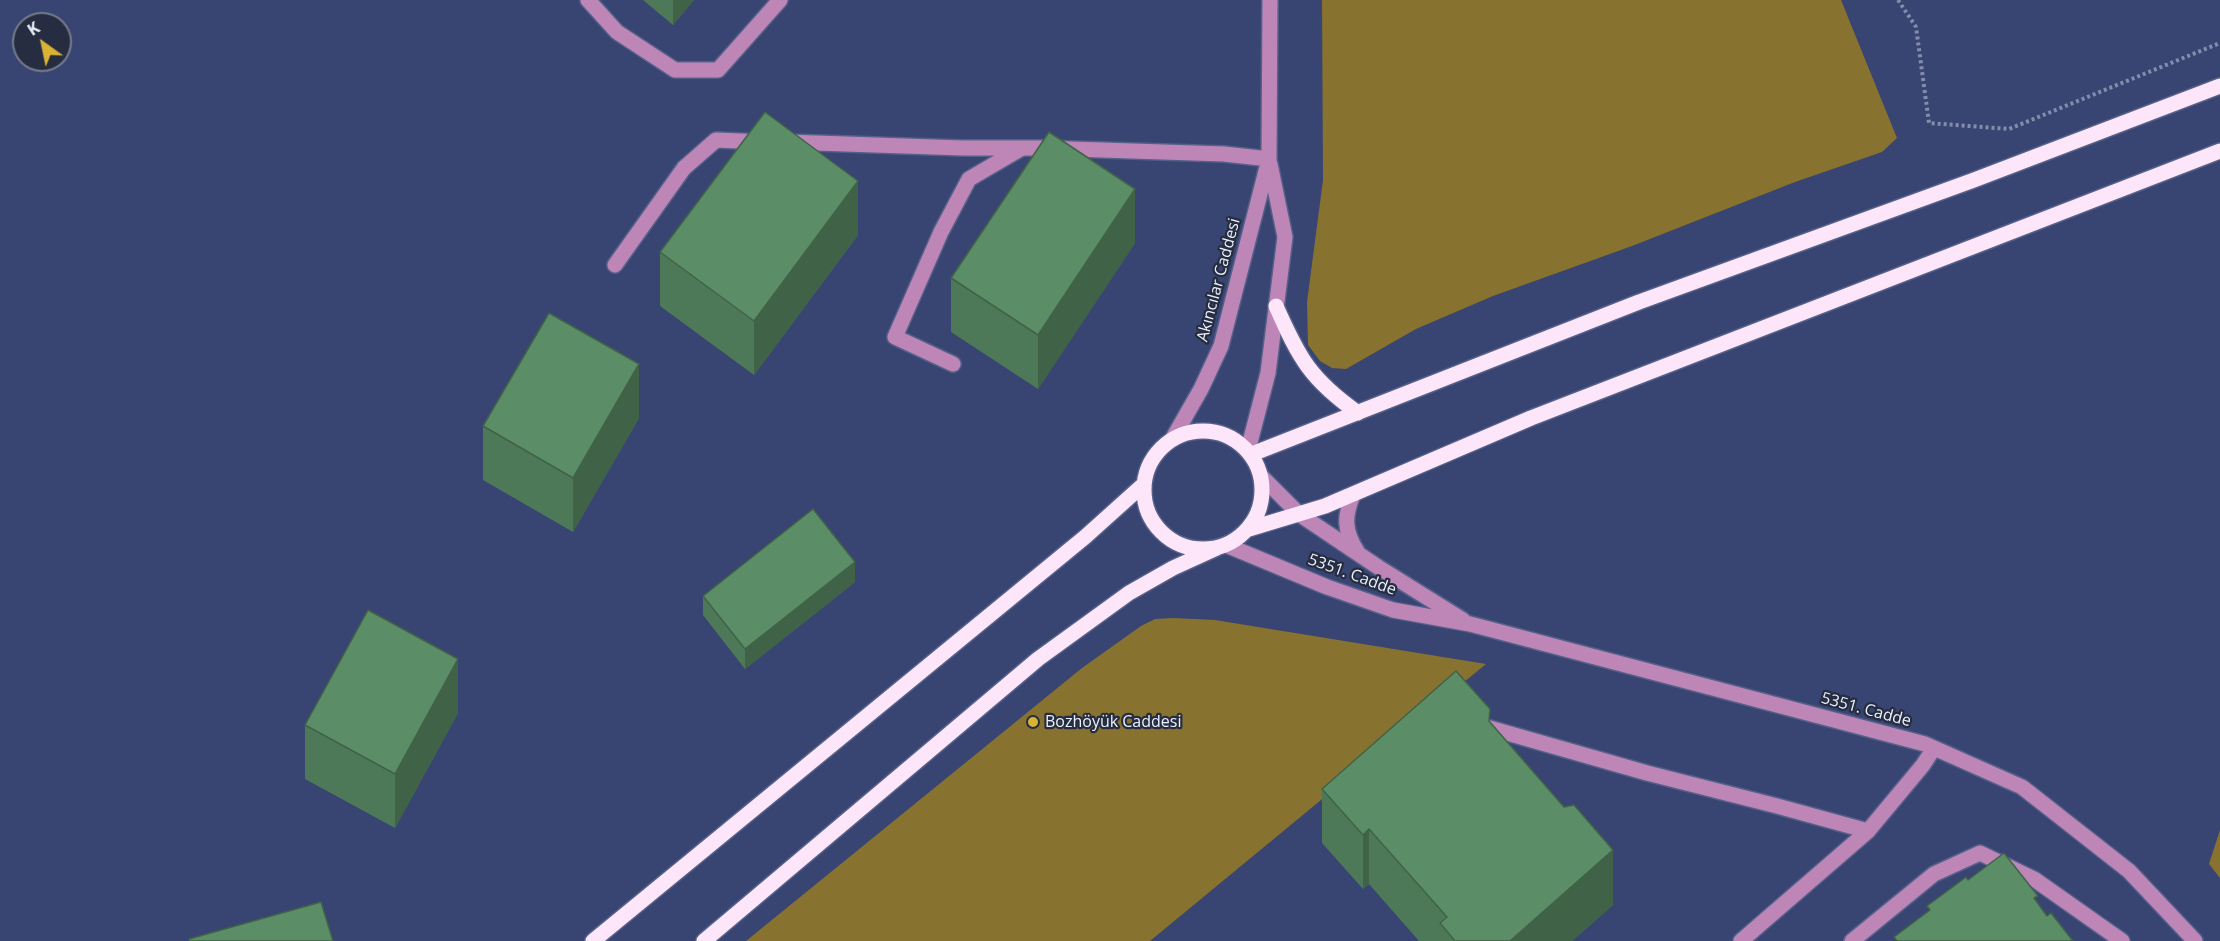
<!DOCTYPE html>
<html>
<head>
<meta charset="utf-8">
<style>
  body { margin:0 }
  #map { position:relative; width:2220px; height:941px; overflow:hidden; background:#384472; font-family:"Open Sans",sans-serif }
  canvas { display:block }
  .north { position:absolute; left:12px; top:12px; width:60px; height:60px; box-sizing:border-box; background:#262d41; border:2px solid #757b8c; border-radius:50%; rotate:327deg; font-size:16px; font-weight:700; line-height:24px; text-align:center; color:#ecf0fc }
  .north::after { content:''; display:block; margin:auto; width:21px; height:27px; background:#dab333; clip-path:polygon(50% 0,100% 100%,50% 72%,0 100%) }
</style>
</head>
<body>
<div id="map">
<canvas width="2220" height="941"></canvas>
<div class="north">K</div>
</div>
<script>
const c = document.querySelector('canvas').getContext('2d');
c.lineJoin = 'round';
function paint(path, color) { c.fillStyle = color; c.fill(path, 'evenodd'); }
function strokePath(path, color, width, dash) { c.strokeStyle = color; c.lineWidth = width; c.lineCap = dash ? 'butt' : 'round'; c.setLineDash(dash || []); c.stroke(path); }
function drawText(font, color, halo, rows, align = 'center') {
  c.font = font + ' "Open Sans",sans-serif'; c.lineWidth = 4.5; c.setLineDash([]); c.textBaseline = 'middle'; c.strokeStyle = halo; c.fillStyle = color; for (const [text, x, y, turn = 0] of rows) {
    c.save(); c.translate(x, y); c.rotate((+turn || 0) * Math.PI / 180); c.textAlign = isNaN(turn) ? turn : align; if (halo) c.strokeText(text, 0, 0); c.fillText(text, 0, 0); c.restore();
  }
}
paint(new Path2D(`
  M1322,0h519l56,138 -15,14 -87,30 -163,64 -139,50 -77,33 -70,40 -14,-1 -12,-7 -12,-16 -1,-43 16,-122z
  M1173,618l42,2 271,44 -336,277h-404l336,-273 59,-42 14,-7z
  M2220,830v48l-11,-14z`), '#887230');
const minor = new Path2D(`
  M588,0l29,32 58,38h43l62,-70
  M787,142l176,6h78l183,6 45,5
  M615,265l69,-97 32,-28 47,2
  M953,364l-58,-27 46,-105 28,-53 53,-31
  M1173,438l28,-49 20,-43 48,-187 1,-159
  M1248,450l20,-77 17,-136 -15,-73
  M1262,477l37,37 79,53 85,53
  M1353,495c-9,21 -9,36 4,56
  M1226,545l101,42 66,23 77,14 455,120 97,43 107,84 66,70
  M1486,727l161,46 130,33 91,25
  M1741,941l127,-110 55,-66 11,-17
  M1852,941l82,-67 46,-21 54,26 88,62`);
const major = new Path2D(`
  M1276,306c23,52 34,73 82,107
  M1144 490a59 59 0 1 1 118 0a59 59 0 1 1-118 0Z
  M1252,454l387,-152 335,-122 246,-94
  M1249,529l76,-23 206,-88 689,-267
  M593,941l492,-404 59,-53
  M704,941l334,-282 91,-66 44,-25 44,-20`);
strokePath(minor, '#556088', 18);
strokePath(major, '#556088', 18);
strokePath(new Path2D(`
  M1898,0l18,27 13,96 80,6 211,-86`), '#848cac', 4, [3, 3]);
strokePath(minor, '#bd86b7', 15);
strokePath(major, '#fde6f9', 15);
paint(new Path2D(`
  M643,0h51l-21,25z
  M858,235l-104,140 -94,-69v-54z
  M1135,243l-97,146 -87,-57v-54z
  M639,418l-66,114 -90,-52v-54z
  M855,582l-110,87 -42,-54v-19z
  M458,713l-63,115 -90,-49v-54z
  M1490,723l123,182 -41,36h-153l-50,-57 -6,5 -41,-46v-54z`), '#4e7959');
paint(new Path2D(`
  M673,0h21l-21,25z
  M858,181v54l-104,140v-54z
  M1135,189v54l-97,146v-54z
  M639,364v54l-66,114v-54z
  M855,562v20l-110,87v-20z
  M458,659v54l-63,115v-54z
  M1369,829v55l-6,5v-54z
  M1613,850v55l-41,36h-62z`), '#406348');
const building = new Path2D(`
  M765,112l93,69 -104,140 -94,-69z
  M1049,132l86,57 -97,146 -87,-57z
  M549,313l90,51 -66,114 -90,-52z
  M813,509l42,53 -110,87 -42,-53z
  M368,610l90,49 -63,115 -90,-49z
  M1456,671l34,38 -1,12 75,86 10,-2 39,45 -103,91h-55l-15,-18 7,-6 -78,-88 -6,6 -41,-46z
  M2004,853l34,43 -4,2 13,18 4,-3 22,28h-176l-3,-4 36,-27 -3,-4 39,-29 2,3z
  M321,902l12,39h-143l-1,-2z`);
paint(building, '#5b8d67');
strokePath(building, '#406348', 1.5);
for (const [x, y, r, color] of [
  [1033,722,6,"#dab333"]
]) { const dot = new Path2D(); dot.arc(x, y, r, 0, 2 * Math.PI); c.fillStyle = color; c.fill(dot); strokePath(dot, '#262d41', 2); }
drawText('16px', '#ecf0fc', '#262d41', [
  ["Akıncılar Caddesi",1219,280,-75],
  ["5351. Cadde",1352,575,20],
  ["5351. Cadde",1866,710,15]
]);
drawText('16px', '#ecf0fc', '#262d41', [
  ["Bozhöyük Caddesi",1045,722]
], 'left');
</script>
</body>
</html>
